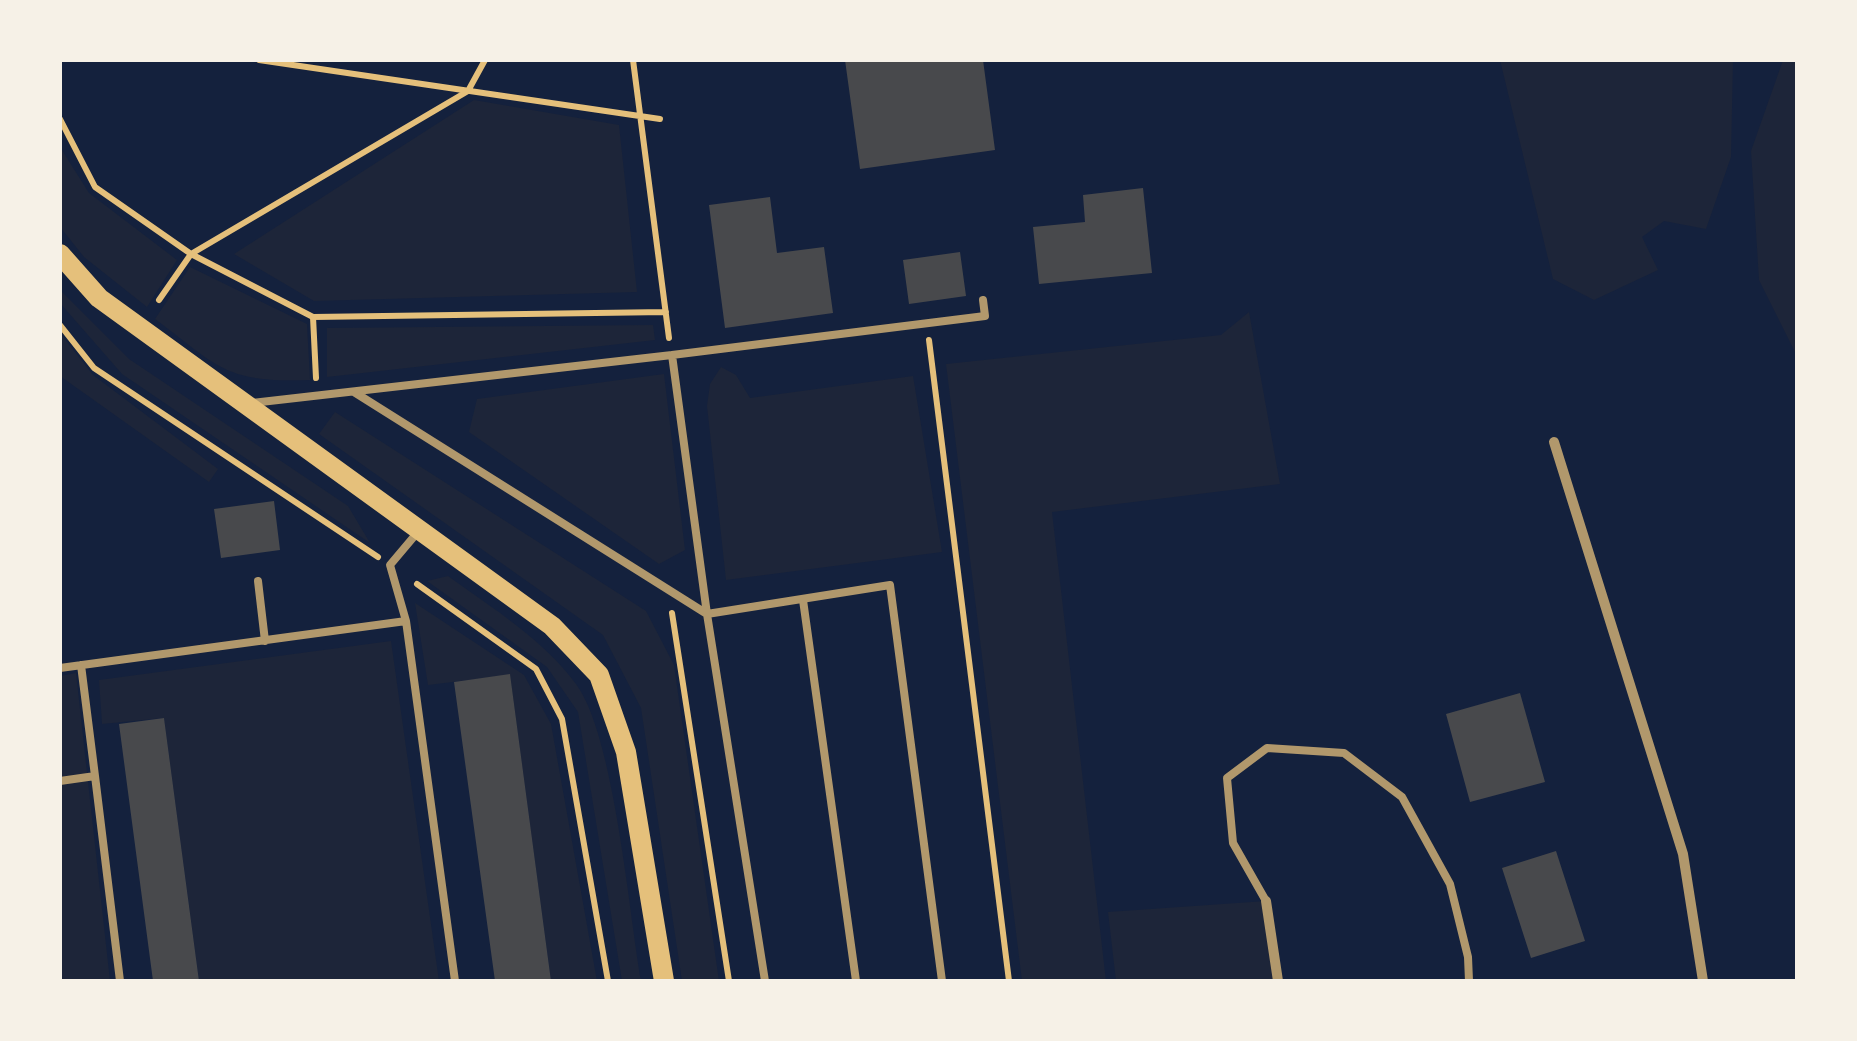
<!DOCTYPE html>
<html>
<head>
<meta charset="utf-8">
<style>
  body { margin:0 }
  #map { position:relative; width:1857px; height:1041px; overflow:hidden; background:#14213d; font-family:"Sofia Sans Condensed",sans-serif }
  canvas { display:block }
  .frame { position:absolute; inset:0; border:62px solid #f6f1e7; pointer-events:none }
</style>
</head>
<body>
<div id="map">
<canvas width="1857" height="1041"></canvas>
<div class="frame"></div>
</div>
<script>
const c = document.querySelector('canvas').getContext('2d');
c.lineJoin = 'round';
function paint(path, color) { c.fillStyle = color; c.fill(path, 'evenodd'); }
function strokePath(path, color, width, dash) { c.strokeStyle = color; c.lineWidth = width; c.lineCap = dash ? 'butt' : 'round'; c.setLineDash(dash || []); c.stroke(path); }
paint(new Path2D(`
  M1500,60h233l-2,97 -25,72 -42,-8 -22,16 16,33 -64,30 -41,-21z
  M1783,60h14v296l-38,-76 -8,-129z
  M474,100l145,25 18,167 -323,9 -80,-47z
  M60,147l29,46 88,67 -30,47 -63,-50 -24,-30z
  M190,267l117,57 3,56c-85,3 -91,-13 -155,-61z
  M60,290l69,69 219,147 22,37 -248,-169 -62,-71z
  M1249,312l31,172 -228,28 54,469h-84l-76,-617 275,-29z
  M653,325l2,15 -328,37v-49z
  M60,333l33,42 125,94 -9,13 -149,-106z
  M721,367l15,8 14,23 163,-22 29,176 -216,28 -19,-174 3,-22z
  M664,374l21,176 -26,14 -190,-132 8,-33z
  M335,412l311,199 28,54 45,316h-37l-41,-273 -38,-73 -284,-201z
  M448,576c44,32 95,63 128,108 38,51 53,228 65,297h-19l-44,-269 -31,-45 -120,-86z
  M415,603l109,72 27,49 46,257h-46l-41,-306 -82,10z
  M391,641l48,340h-240l-35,-263 -62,6 -3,-44z
  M76,673l34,308h-50v-305z
  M1266,901l12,80h-162l-8,-69z`), '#1d2539');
paint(new Path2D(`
  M845,60h138l12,90 -135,19z
  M1143,188l9,85 -113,11 -6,-57 52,-5 -2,-27z
  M770,197l7,56 47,-6 9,66 -108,15 -16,-123z
  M960,252l6,44 -57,8 -6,-44z
  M274,501l6,49 -59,8 -7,-49z
  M510,674l41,307h-56l-41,-299z
  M1520,693l25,89 -75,20 -24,-88z
  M164,718l35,263h-46l-34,-257z
  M1556,851l29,90 -54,17 -29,-90z`), '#48494c');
strokePath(new Path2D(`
  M259,60l401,59
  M633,60l36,278
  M60,119l35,68 96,67 122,63 353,-5
  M159,300l32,-46 277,-163 17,-31
  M313,317l3,61
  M60,325l34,43 284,189
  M929,340l80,641
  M417,584l119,85 26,50 46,262
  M672,613l57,368`), '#e5c07b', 6);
strokePath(new Path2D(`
  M672,355l313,-39 -2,-16
  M354,392l353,222 183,-29 52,396
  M252,403l420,-48 35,259 58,367
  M258,581l7,60
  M803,600l53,381
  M406,621l-16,-56 27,-32
  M81,665l14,111
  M60,668l346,-47 49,360
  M60,781l35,-5 25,205
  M1266,901l-33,-58 -6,-65 40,-30 77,5 58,44 48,87 18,73 1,24`), '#b1986c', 8);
strokePath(new Path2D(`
  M1554,442l129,412 20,127
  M1266,901l12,80`), '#b1986c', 10);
strokePath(new Path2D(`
  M60,254l39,44 453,328 47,49 27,77 38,229`), '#e5c07b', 20);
</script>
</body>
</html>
